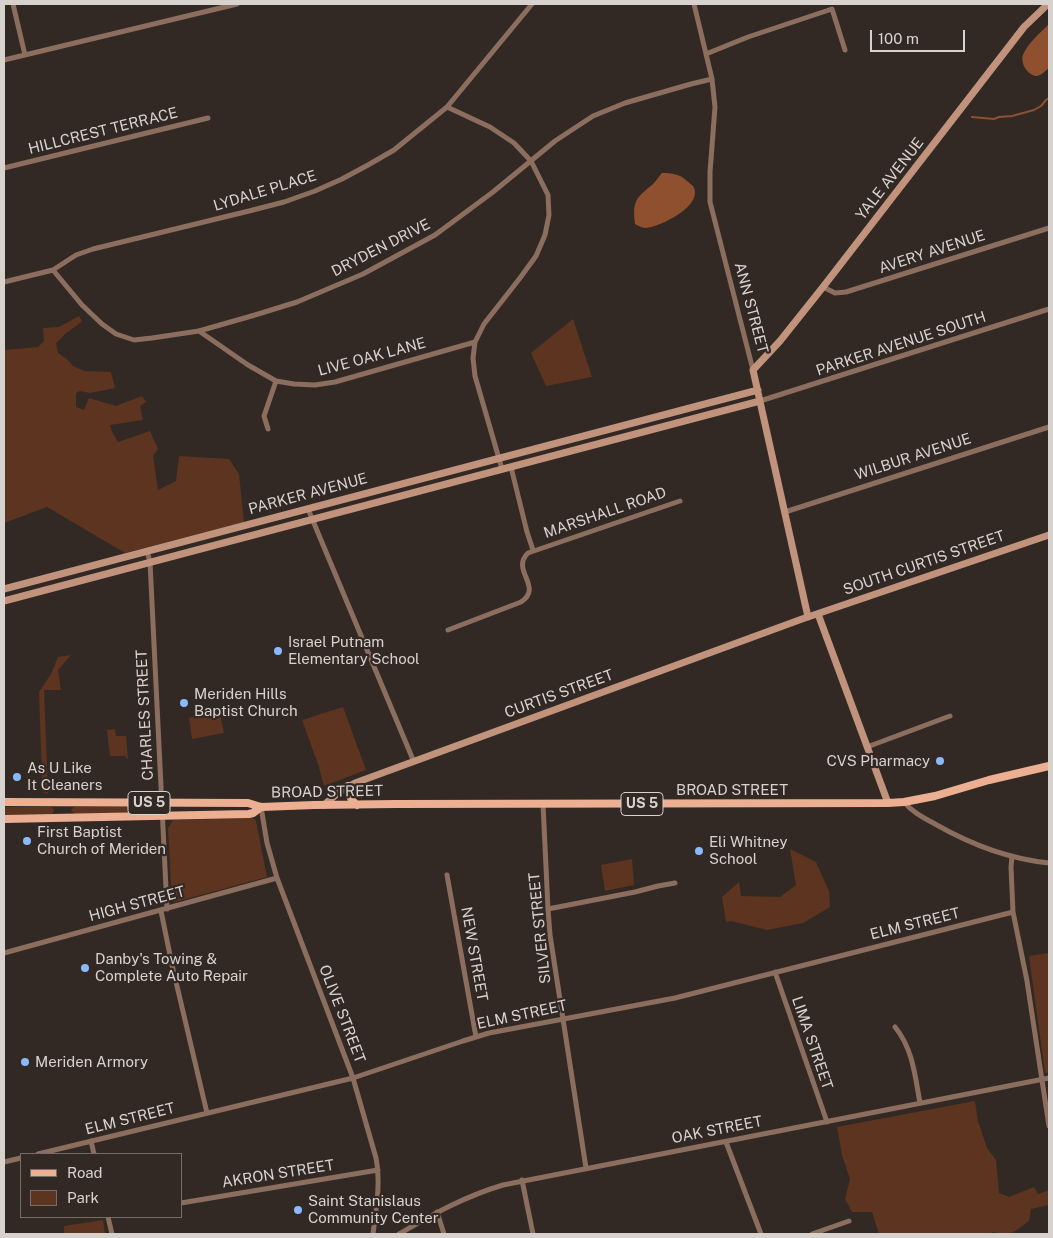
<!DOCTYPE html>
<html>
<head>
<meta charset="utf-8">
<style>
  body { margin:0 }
  #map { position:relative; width:1053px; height:1238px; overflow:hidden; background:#322925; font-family:"Public Sans",sans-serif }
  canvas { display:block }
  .frame { position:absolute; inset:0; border:5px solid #d8d2cf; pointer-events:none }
  .legend { position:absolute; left:20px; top:1153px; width:162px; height:65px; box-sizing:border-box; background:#322925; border:1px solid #746d69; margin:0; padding:6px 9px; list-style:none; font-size:15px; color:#d8d2cf }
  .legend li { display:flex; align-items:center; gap:10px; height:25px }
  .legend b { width:25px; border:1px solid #746d69 }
  .scale { position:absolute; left:870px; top:30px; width:95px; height:22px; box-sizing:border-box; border:2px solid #d8d2cf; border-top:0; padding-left:6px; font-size:15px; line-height:18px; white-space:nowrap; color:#d8d2cf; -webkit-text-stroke:4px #322925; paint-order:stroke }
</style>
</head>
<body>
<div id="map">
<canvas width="1053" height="1238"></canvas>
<div class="frame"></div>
<ul class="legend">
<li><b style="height:6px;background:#edaf92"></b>Road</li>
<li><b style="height:14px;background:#5d341f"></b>Park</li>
</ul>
<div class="scale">100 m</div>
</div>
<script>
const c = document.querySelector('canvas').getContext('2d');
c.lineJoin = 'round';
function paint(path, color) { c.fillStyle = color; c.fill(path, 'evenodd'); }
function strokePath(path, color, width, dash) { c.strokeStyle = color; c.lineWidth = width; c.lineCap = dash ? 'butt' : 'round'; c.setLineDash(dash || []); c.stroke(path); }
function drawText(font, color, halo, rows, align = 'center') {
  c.font = font + ' "Public Sans",sans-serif'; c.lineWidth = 4.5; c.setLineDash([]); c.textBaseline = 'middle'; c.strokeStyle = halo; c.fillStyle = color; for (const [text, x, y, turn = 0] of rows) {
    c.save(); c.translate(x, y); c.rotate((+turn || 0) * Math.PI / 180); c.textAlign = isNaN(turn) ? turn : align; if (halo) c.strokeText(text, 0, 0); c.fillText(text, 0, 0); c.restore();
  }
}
paint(new Path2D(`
  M79,316l3,5 -2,2 -15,11 -9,9 2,10 9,6 6,7 11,5 27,1 4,16 -25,5 -10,-2 -4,2v14l8,3 5,-12 27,8 26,-10 4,6 -6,4 3,14 -33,5 2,7 6,10 32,-11 8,18 -5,7 5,34 18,-9 3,-25 50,3 10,15 5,48 -119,31 -78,-46 -43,16v-173l34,-3 6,-6 -1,-13 16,-1z
  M573,319l19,58 -46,9 -15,-33z
  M71,655l-13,15 3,20h-17l4,104 -4,-1 -3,-4 1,-12 -3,-85 12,-18 7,-17z
  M343,707l23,63 -42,16 -6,-22 -16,-44z
  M219,709l5,24 -32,6 -3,-21z
  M115,729l1,7h10l2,24 -3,-4h-15l-3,-26z
  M4,807h47l3,3 -1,3 -3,1 -46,1z
  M74,807h72l3,2 -1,3h-2l-71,2 -4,-3 1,-2z
  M253,818l3,3 11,56 -92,25 -3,-1 -4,-73 5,-8z
  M790,849l26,13 13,29 1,16 -27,16 -36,7 -36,-9 -5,1 -4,-25 17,-15 2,14 39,1 16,-12z
  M632,859l2,26 -29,6 -4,-26z
  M1049,953v119l-4,1 -16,-117z
  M975,1101l3,20 9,27 9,12 3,33 10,4 25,-10 4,7 11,-4v15l-18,4 -2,12c-16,11 -16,16 -36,11l-4,2h-110l-7,-22h-20l-7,-13 5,-20 -8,-24 -5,-28z
  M103,1220l2,14h-41v-8z`), '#5d341f');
paint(new Path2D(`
  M1049,24v44c-4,3 -8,8 -13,8 -9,-1 -16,-14 -13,-21 5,-12 17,-22 26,-31z
  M662,173c10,0 18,1 25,8 2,2 4,3 6,5 12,19 -33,41 -47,42 -4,0 -7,-2 -11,-4 -3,-25 2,-26 19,-41 3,-3 5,-7 8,-10z`), '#8f502f');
strokePath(new Path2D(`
  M972,117l22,2 5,-2 13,-1 22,-6 7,-4 5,-6 3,-2`), '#8f502f', 2);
strokePath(new Path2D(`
  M13,4l12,51
  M694,4l18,75 3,28 -5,65v30l43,168
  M706,54l42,-17 84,-28 13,41
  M4,60l233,-56
  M447,107l43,20 24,16 17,18 17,34 1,20 -4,20 -9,21 -16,22 -36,46 -9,18 -2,16 2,18 27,93
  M4,168l204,-50
  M53,270l29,35 20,19 14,10 18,6 18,-2 47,-7 56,-16 42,-13 66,-28 72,-39 58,-43 62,-51 38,-25 32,-13 66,-19 21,-5
  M4,282l49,-12 23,-15 17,-6 156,-38 35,-9 31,-11 27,-12 26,-14 26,-15 53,-43 85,-103
  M823,287l12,6 11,-1 203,-64
  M199,331l49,34 28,16 18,3 21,1 20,-3 140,-40
  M760,401l289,-92
  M268,429l-4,-13 12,-35
  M511,467l16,65 6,18
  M308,509l106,253
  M785,512l264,-85
  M147,551l3,11 17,347
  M448,630l73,-28c23,-15 -11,-32 7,-49l152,-52
  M867,747l83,-31
  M904,802c8,10 20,16 31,22 35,20 74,35 114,39
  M543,804l5,105 2,26 36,233
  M261,807l6,36 10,35 76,200 23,80c5,26 0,51 -3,76
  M1012,856l-1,11 2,45 14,69 22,145
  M447,875l29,162
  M548,909l87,-17 23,-6 17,-3
  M161,911l11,54 35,148
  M4,953l273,-75
  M775,972l52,150
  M895,1027c18,22 20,49 25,76
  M91,1141l3,13
  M726,1142l35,92
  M38,1154l315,-76 110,-37 26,-8 186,-35 338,-86
  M4,1162l17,-4
  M522,1180l11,54
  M181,1203l197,-33
  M437,1212l7,22
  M108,1217l4,17
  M399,1234c35,-20 64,-37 104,-49l546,-107
  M812,1234l37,-13`), '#8c6e5f', 5);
strokePath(new Path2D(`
  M4,589l754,-199
  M4,601l756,-200
  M818,614l70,189
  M808,617l-55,-247 27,-29 43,-54 201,-260 24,-23
  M324,805l15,-13 16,-9 447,-164 247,-84`), '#c2937c', 7);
strokePath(new Path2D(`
  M348,786c1,8 2,14 9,19
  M4,802l244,1 13,4 53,-2 82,-1 492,-1 16,-1 31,-6 54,-16 60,-14
  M4,819l245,-5 4,-1 8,-6`), '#edaf92', 8);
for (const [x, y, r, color] of [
  [278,651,5,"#8abafc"],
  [184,703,5,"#8abafc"],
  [940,761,5,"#8abafc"],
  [17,777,5,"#8abafc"],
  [27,841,5,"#8abafc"],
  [699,851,5,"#8abafc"],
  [85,968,5,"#8abafc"],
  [25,1062,5,"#8abafc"],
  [298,1210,5,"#8abafc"]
]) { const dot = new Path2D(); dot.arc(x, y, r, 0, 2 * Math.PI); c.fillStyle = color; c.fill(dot); strokePath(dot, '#322925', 2); }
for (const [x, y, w] of [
  [149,803,42],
  [642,804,42]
]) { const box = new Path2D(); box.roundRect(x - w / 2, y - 11.5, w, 23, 4); c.fillStyle = '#322925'; c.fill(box); strokePath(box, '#d8d2cf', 1); }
drawText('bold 14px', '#d8d2cf', null, [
  ["US 5",149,803],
  ["US 5",642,804]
]);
drawText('15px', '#d8d2cf', '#322925', [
  ["HILLCREST TERRACE",103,131,-14],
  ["YALE AVENUE",890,179,-52],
  ["LYDALE PLACE",265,191,-17],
  ["DRYDEN DRIVE",381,248,-27],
  ["AVERY AVENUE",932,252,-18],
  ["ANN STREET",751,308,75],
  ["PARKER AVENUE SOUTH",901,344,-18],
  ["LIVE OAK LANE",372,357,-15],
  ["WILBUR AVENUE",913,457,-18],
  ["PARKER AVENUE",308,494,-15],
  ["MARSHALL ROAD",605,513,-19],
  ["SOUTH CURTIS STREET",924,563,-19],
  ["CURTIS STREET",559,694,-20],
  ["CHARLES STREET",145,715,-93],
  ["BROAD STREET",732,790],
  ["BROAD STREET",327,792,-1],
  ["HIGH STREET",137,904,-15],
  ["ELM STREET",915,924,-14],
  ["SILVER STREET",540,928,-96],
  ["NEW STREET",474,954,80],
  ["OLIVE STREET",342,1014,69],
  ["ELM STREET",522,1015,-12],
  ["LIMA STREET",812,1043,71],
  ["ELM STREET",130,1119,-14],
  ["OAK STREET",717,1130,-11],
  ["AKRON STREET",278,1174,-9]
]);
drawText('15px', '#d8d2cf', '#322925', [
  ["Israel Putnam",288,642],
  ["Elementary School",288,659],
  ["Meriden Hills",194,694],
  ["Baptist Church",194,711],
  ["CVS Pharmacy",930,761,"right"],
  ["As U Like",27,768],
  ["It Cleaners",27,785],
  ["First Baptist",37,832],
  ["Church of Meriden",37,849],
  ["Eli Whitney",709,842],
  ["School",709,859],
  ["Danby's Towing &",95,959],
  ["Complete Auto Repair",95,976],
  ["Meriden Armory",35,1062],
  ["Saint Stanislaus",308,1201],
  ["Community Center",308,1218]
], 'left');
</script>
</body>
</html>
